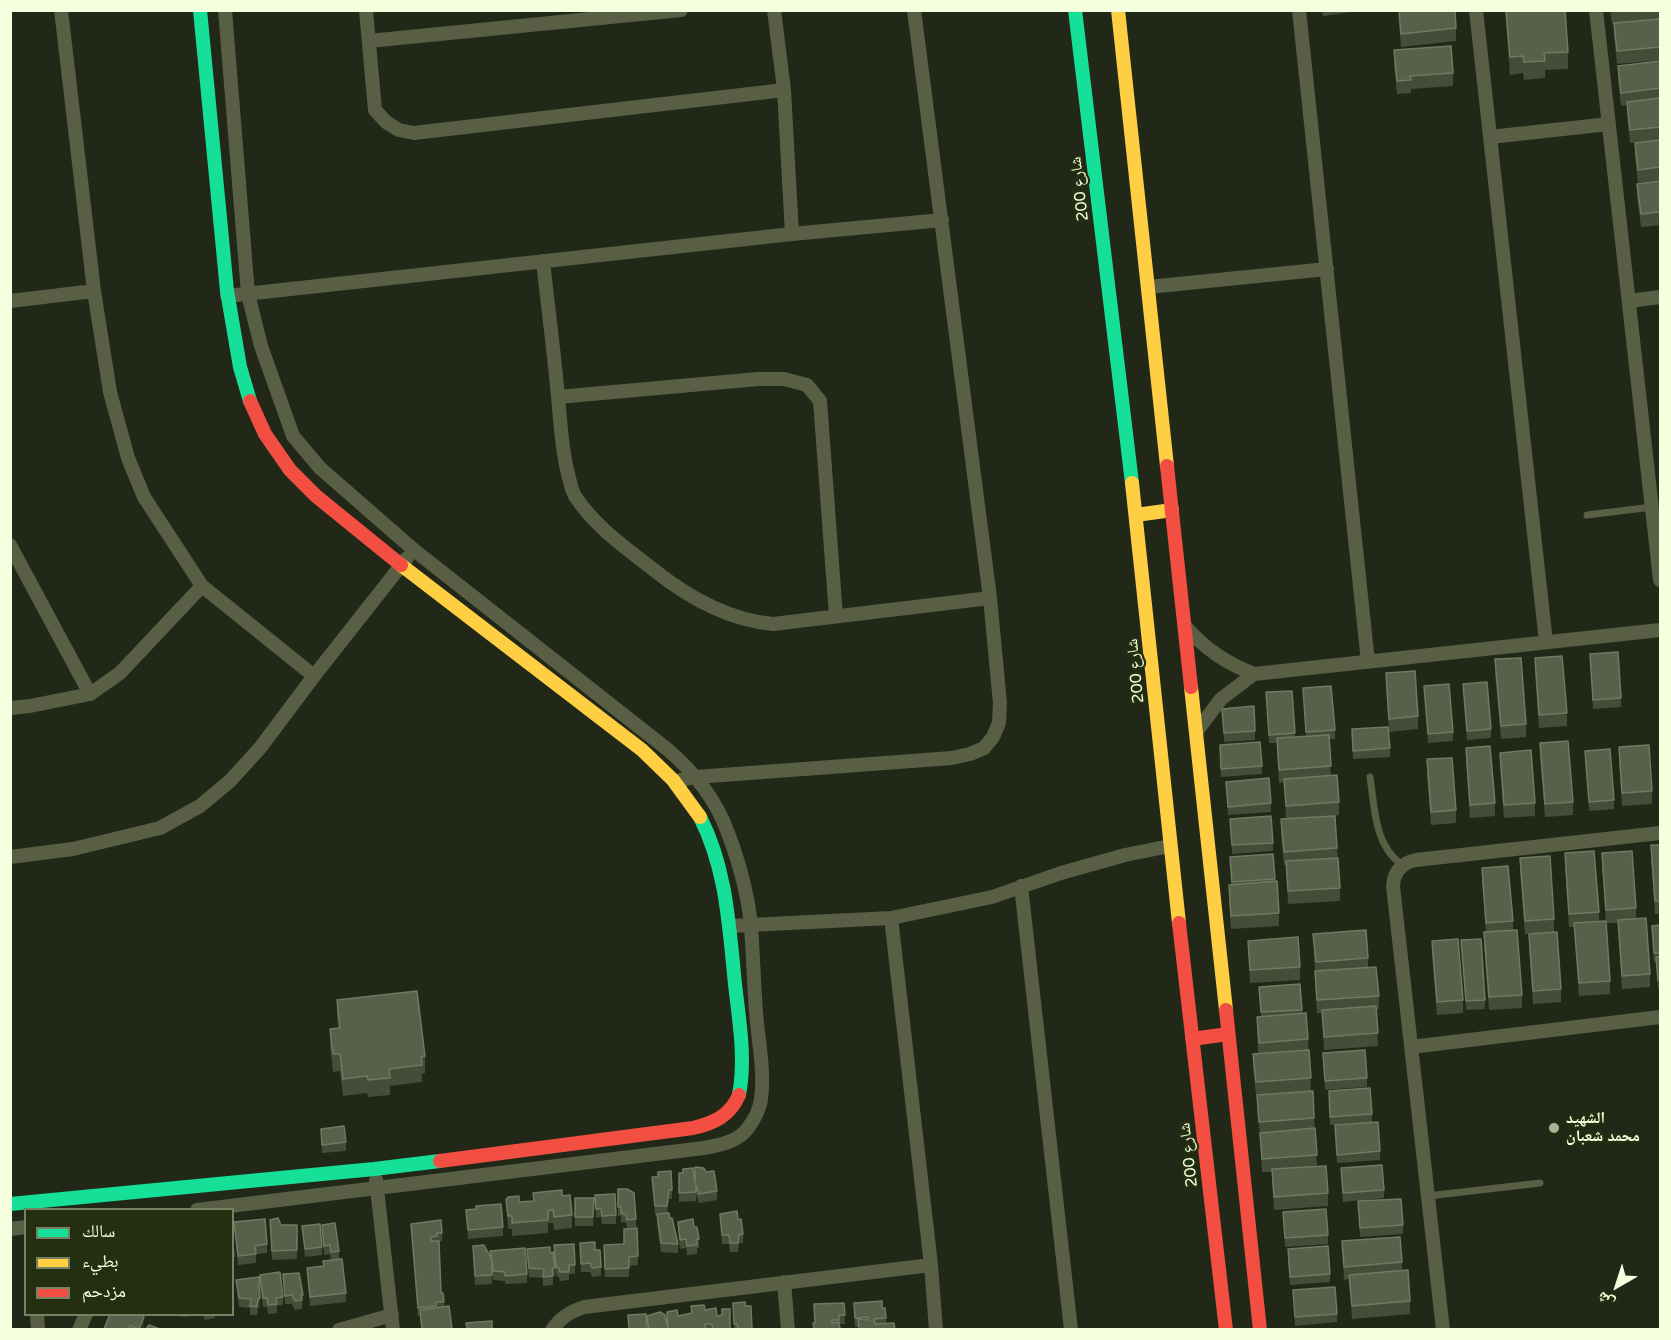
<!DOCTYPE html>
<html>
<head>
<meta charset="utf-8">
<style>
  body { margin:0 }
  #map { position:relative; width:1671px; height:1340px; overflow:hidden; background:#222817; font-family:"Varela Round","Noto Naskh Arabic",sans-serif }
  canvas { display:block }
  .frame { position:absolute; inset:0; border:12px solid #f4ffde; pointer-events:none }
  .legend { position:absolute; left:24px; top:1208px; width:210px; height:108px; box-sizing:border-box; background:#232f10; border:2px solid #778262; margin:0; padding:8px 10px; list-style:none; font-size:18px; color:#f4ffde }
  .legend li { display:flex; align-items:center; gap:12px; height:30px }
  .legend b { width:30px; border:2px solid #778262 }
  .north { position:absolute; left:1587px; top:1256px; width:60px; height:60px; -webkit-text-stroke:4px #232f10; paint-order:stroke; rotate:219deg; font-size:16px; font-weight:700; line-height:24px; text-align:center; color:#f4ffde }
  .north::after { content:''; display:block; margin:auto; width:21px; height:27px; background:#f4ffde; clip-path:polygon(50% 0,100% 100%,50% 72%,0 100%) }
</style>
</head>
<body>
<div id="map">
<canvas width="1671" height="1340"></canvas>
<div class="frame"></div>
<ul class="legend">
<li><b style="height:8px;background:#16e098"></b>سالك</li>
<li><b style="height:8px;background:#ffcf43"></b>بطيء</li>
<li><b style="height:8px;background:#f24e42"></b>مزدحم</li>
</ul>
<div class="north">ش</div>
</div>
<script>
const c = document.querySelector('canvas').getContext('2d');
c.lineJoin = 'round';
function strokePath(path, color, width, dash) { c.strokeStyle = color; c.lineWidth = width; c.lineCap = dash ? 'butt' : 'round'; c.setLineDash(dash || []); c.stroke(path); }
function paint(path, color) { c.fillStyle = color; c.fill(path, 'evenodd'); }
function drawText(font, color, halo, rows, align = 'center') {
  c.font = font + ' "Varela Round","Noto Naskh Arabic",sans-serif'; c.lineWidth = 4.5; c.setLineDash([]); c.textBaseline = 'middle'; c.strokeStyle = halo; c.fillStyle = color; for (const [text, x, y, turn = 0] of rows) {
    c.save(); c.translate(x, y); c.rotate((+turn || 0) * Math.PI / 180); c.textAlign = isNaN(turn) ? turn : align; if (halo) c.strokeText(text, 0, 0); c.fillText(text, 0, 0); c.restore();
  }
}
strokePath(new Path2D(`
  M1587,515l65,-8
  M1370,777c5,32 4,68 32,88
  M1428,1196l112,-13`), '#585f44', 7);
strokePath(new Path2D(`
  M61,10l33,281 16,101 18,66 16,39 58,89 112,90
  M366,10l9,100 11,12 13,8 15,3 370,-43
  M774,10l10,80 8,144
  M1299,10l69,652
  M1476,10l70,632
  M1596,10l64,570
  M369,41l312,-31
  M1490,137l119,-13
  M543,261c5,46 11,91 15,136 3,29 3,49 10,77 2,7 3,15 7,22 20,31 51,52 79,74 35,28 74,50 119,54l217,-26
  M1148,287l179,-18
  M227,296l565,-62 150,-14
  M10,301l84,-10
  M1629,301l31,-4
  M558,397l200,-18h26l23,6 13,16 16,215
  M10,545l80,149
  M1185,626c20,23 41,37 69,48
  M10,708l20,-2 60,-12 30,-21 82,-87
  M1196,732l25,-33 33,-25 406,-44
  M676,781l20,-4 256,-19 18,-4 14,-6 9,-11 6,-14 1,-20 -10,-105 -76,-588
  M10,857l63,-8 87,-21 40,-22 30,-25 30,-33 54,-72 93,-118
  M1021,886l50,444
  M891,918l40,347 5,65
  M730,926l161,-8 101,-21 69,-24 64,-18 45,-9
  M1411,1047l249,-30
  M376,1180l17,150
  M197,1210l507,-62c16,-3 34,-6 44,-20 6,-8 12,-20 13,-29 4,-28 -3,-59 -5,-87 -2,-28 -3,-57 -5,-86 -3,-31 -12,-64 -23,-93 -12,-34 -34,-61 -61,-84l-253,-199 -94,-82 -27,-32 -32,-90 -13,-52 -23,-284
  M10,1229l16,-2
  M784,1282l4,48
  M37,1314l1,16
  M79,1330l7,-16
  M339,1330l53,-15
  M552,1330c9,-13 18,-18 32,-23l347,-42
  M1443,1330l-50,-444c1,-15 9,-23 23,-26l244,-27`), '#585f44', 14);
strokePath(new Path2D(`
  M200,10l27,281 13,76 10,34
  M1075,10l57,473
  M700,817c27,53 29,110 35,167 4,36 11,75 4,111
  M10,1204l364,-35 66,-8`), '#16e098', 14);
strokePath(new Path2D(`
  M1118,10l49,456
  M1132,483l47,440
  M1136,515l36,-5
  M401,565l241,185 31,30 27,37
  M1191,687l35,323`), '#ffcf43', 14);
strokePath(new Path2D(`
  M250,401l15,33 25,36 26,26 85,69
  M1167,466l24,221
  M1179,923l47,407
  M1226,1010l34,320
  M1192,1039l36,-5
  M440,1161l253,-33c21,-5 37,-12 46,-33`), '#f24e42', 14);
paint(new Path2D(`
  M1322,10h44l-43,6z
  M1398,10h57l1,18v13l-55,6z
  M1505,10h60l3,42v17l-23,1v8l-21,2 -1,-7 -13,2z
  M1610,10h50v50l-43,4 -3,-28v-12h-2z
  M1394,50l59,23v13l-42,3v4l-14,1 -3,-31z
  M1660,61v79l-30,3 -3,-28v-10l-6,1 -3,-27v-13z
  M1660,140v40l-22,3 -3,-27v-13z
  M1660,181v44l-19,2 -4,-30v-13z
  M1590,654l31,44v9l-28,2z
  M1535,658l32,55v13l-28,2 -4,-57z
  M1495,659l31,65v13l-25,2 -6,-67z
  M1386,673l32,43v13l-29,3 -3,-46z
  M1463,684l28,45v9l-24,2z
  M1424,686l29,46v9l-25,2z
  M1303,688l32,42v9h-6l2,36 8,27v13l-4,1 5,72v13l-52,3 -2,-39h-2l-3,-33v-13h5l-2,-37 -5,1 -2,-40h-8l-3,-51 26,-1 3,46 11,-1z
  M1222,709l33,22v9l-31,2z
  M1352,729l38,19v9l-37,2z
  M1540,743l33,59v13l-28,2 -5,-61z
  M1220,745l42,21v8l-41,3z
  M1619,747l33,44v13l-30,2 -3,-46z
  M1466,748l29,55v13l-25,2 -4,-57z
  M1585,751l29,49v9l-25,2z
  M1500,753l35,50v13l-31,2 -4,-52z
  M1427,759l29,51v13l-25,2 -4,-53z
  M1226,782l45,21v9l-43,3z
  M1230,819l43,24v8l-41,3z
  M1651,845h9v69h-5l-4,-56z
  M1565,853l34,59v9l11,60v13l-31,2 -5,-69h-5l-4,-61z
  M1602,853l34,55v11l14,55v13l-28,2 -4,-66h-12l-4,-57z
  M1273,854l2,28 4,31v13l-48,3 -2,-31v-13h2l-1,-28z
  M1520,858l34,61v13l-29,2 -5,-63z
  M1482,868l31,53v9l9,65v13l-33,2 -5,-65v-13h2l-4,-51z
  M1660,925v64h-2l-2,-27h-2l-2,-36z
  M1313,934l55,24v9l11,29v13h-3l2,37 -54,4 -2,-37h-5l-2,-29v-13z
  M1529,934l32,55v13l-28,2 -4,-57z
  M1461,940l24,60v9l-19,1z
  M1248,941l52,26v13l-50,3z
  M1432,941l31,59v13l-26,2 -5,-61z
  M1300,984l2,29 6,26 3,52 -55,4 -3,-28v-13h5l-1,-37 4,-1 -2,-29z
  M337,1000l88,56v17l-3,1v8l-32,4v9l-22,2 -1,-4 -24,3 -3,-25 -7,1 -3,-26v-17l8,-1 -1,-11z
  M1323,1053l44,25v9l-42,3z
  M1329,1091l43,23v8l-42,3z
  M1257,1095l57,23 3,48 11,27v13l-54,4 -2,-38h-10l-2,-37 -3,-27z
  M1335,1125l45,26v9l-43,3z
  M321,1129l25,13v9l-24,2z
  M1341,1168l43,22v8l-41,4z
  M683,1169l12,14 22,8v9l-18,3 -3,-8v6l-17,1v-29h4z
  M652,1177l20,13v9h-3l-2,14 11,31v9l-17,-1 -4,-29v-8h-2z
  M618,1189l18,30v8l-9,1 -1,-5 -5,-1v-6h-3z
  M533,1193l29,3 10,19v13l-18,2 -1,-7h-5v10l-36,3v-7h-4l-2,-29 13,2 14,-1z
  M595,1195l21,20v9h-14l-1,-7 -5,1z
  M575,1198h19l-1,28h-18z
  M1358,1201l45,24v9l-43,3z
  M466,1210l37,17v9l-35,3z
  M1283,1212l45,23v9l-43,3z
  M720,1214l18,6 5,14v9h-4l-1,9h-8l-1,-8h-7z
  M270,1220l11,5h16v34l-25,1z
  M234,1222l33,22v9l-11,1v9l-18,2z
  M678,1222l16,5 5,12v9h-2v6l-10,1 -1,-7 -6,1z
  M411,1224l31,9v8l-3,1 2,51h2l1,14 8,22h-31l-1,-13h-2z
  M322,1225l17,26v8l7,34v9l-36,4 -3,-38 16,-2v-5l8,-1 -1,-6 -6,1 -2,-21z
  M302,1226l20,21v8l-17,2z
  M637,1228l1,37 -9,1v11h-24l-1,-32 20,-1z
  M232,1236l2,20v9h-2z
  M1342,1241l60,21v9l8,30v13l-58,5 -3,-40 -5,1z
  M580,1243l15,7 6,17v9l-9,1 -2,-5h-9z
  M554,1245l21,20v9h-6v6l-9,1 -1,-4 -3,-1z
  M473,1246l17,12v-7l37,23v9l-22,1v-3l-12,-1 -1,-10v14l-17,1z
  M527,1249l23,4 5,15v8h-2v9l-10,1v-8l-14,-1 -2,-19z
  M1288,1249l42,25v8l-40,3z
  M283,1274l20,21 -1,14 -7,1 -3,-6h-7z
  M260,1275l23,22v8l-6,1v7l-9,1 -1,-7h-4l-3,-24z
  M236,1280l24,27 -2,2 -1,6h-7v-7l-11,-1z
  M1293,1290l44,24v8l-42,4z
  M733,1303l12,3 7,23h-18z
  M844,1303l1,21h-6l1,5h-27v-6h2z
  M854,1303l28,5 4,10v6l9,5h-37v-2h-3z
  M691,1306l14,4 12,6 13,13h-82l-1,-13 20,9v-13l11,4 13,-3z
  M110,1314l34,12 -1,3h-39z
  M180,1314h13v2l-12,1z
  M204,1314h12l-1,1v3l-11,2z`), '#454c38');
paint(new Path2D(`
  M260,1298v9l-2,2 -1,6 1,-15z
  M144,1317v9l-1,3h-4z`), '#2f3624');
const building = new Path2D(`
  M1399,10h56l1,18 -55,6z
  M1506,10h59l3,42 -24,1 1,8 -21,1 -1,-6 -13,1z
  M1660,19v28l-43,4 -3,-28z
  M1451,46l2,27 -43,3 1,4 -14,1 -3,-31z
  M1660,61v27l-39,5 -3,-27z
  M1660,98v29l-30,3 -3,-28z
  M1660,140v27l-22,3 -3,-27z
  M1660,181v31l-19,2 -4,-30z
  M1618,652l3,46 -28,2 -3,-46z
  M1562,656l5,57 -28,2 -4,-57z
  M1521,658l5,66 -25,2 -6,-67z
  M1415,671l3,45 -29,3 -3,-46z
  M1487,682l4,47 -24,2 -4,-47z
  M1449,684l4,48 -25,2 -4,-48z
  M1331,686l4,44 -29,2 -3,-44z
  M1292,691l3,42 -26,2 -3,-43z
  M1254,706l1,25 -31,2 -2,-24z
  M1388,727l2,21 -37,3 -1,-22z
  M1329,735l2,31 -52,4 -2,-32z
  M1568,741l5,61 -28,2 -5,-61z
  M1260,742l2,24 -41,3 -1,-24z
  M1649,745l3,46 -30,2 -3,-46z
  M1490,746l5,57 -25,2 -4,-57z
  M1610,749l4,51 -25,2 -4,-51z
  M1531,750l4,53 -31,2 -4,-52z
  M1452,758l4,52 -25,2 -4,-53z
  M1337,775l2,27 -53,4 -2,-27z
  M1269,778l2,25 -43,4 -2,-25z
  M1271,816l2,27 -41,2 -2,-26z
  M1335,816l2,32 -53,4 -3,-33z
  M1651,845h9v56h-5z
  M1594,851l5,61 -30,2 -4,-61z
  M1632,851l4,57 -30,2 -4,-57z
  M1273,854l2,25 -43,3 -2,-25z
  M1550,856l4,63 -29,2 -5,-63z
  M1338,858l2,30 -52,3 -2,-30z
  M1508,866l5,55 -27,2 -4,-55z
  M1277,881l2,32 -48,3 -2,-31z
  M1646,918l4,56 -28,2 -4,-56z
  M1606,921l4,60 -31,2 -5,-60z
  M1660,925v28h-6l-2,-27z
  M1366,930l2,28 -52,4 -3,-28z
  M1517,930l5,65 -33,2 -5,-65z
  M1557,932l4,57 -28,2 -4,-57z
  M1298,937l2,30 -50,3 -2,-29z
  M1458,939l5,61 -26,2 -5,-61z
  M1481,939l4,61 -19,1 -5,-61z
  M1656,957h4v23h-2z
  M1376,967l3,29 -62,4 -2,-29z
  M1300,984l2,26 -41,2 -2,-25z
  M417,991l8,65 -4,1 1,8 -33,4 1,9 -22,2 -1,-4 -24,3 -3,-25h-7l-3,-25 10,-1 -3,-28z
  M1376,1006l2,27 -54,4 -2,-27z
  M1306,1013l2,26 -49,4 -2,-26z
  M1309,1050l2,28 -55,4 -3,-28z
  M1365,1050l2,28 -42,3 -2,-28z
  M1370,1088l2,26 -42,3 -1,-26z
  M1313,1091l1,27 -55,4 -2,-27z
  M1378,1122l2,29 -43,4 -2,-30z
  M344,1126l2,16 -24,3 -1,-16z
  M1315,1128l2,27 -55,4 -2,-26z
  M1382,1165l2,25 -41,3 -2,-25z
  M1326,1166l2,27 -54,4 -2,-28z
  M695,1167l9,1 2,4 8,-1 3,20 -18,3 -3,-9v7l-17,1v-20h4v-4l10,-1 2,15z
  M671,1171l1,19h-3l-2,16h-12l-3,-29h6v-5z
  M618,1189h9l7,4 2,26 -9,1 -1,-5 -5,-2v-6h-3z
  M562,1190v6l8,-1 2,20 -18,2 -1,-7 -5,1v9l-36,3v-7h-4l-2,-16 2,-3 11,-1v6l15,-1 -1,-8z
  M615,1194l1,21 -14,1 -1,-7h-5l-1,-14z
  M575,1198h19l-1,19h-18z
  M1401,1199l2,26 -43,3 -2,-27z
  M501,1204l2,23 -35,3 -2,-20 10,-1v-3z
  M1326,1209l2,26 -43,3 -2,-26z
  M737,1211l1,9 3,-1 2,15 -4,1 -1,8h-8l-1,-8h-7l-2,-21z
  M669,1213l1,6 2,-1 6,26 -17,-1 -4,-29z
  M278,1218l3,7h16v25l-25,1 -2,-31z
  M265,1219l2,25 -12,2 1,8 -18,2 -4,-34z
  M693,1219l1,8h3l2,12 -3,1 1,5 -10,1 -1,-7 -6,1 -2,-18z
  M441,1220l1,13h-5v3l-6,1v4h8l2,52h2l1,9h-8v4l-18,2 -7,-84z
  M335,1223l4,28 -8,1 -1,-7 -6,1 -2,-21z
  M320,1224l2,23 -17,2 -3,-23z
  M637,1228l1,28 -9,1v11l-24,1 -1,-24 20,-1v-15z
  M232,1236l2,20h-2z
  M1400,1237l2,25 -58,5 -2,-26z
  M595,1242v8h5l1,17 -9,1 -2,-5 -9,1 -1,-21z
  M574,1244l1,21h-6v7h-9l-1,-4 -3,-1 -2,-22z
  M484,1245l8,15 -2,-9 35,-3 2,26 -22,2v-4l-12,-1 -1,-11v15l-17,1 -2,-30z
  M1328,1246l2,28 -40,3 -2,-28z
  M550,1247v6l3,-1 2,16h-3l1,8 -10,1 1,-8 -15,-1 -2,-19z
  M342,1259l4,34 -36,4 -3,-29 17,-2 -1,-5z
  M1408,1270l2,31 -58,5 -3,-31z
  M280,1272l3,25 -7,1 1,6 -9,1 -1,-7h-4l-3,-23z
  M299,1273l4,22h-2l1,5 -7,1 -3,-6 -7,1 -2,-22z
  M259,1277l1,21 -2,2 -1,7 -7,-1 1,-7 -12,-1 -3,-18z
  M1335,1287l2,27 -42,3 -2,-27z
  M882,1301v7h3l1,10 -12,1 1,5 19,-1 1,6h-36l-1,-10 10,1v-3l-13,1 -1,-15z
  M745,1302v4h6l1,23h-14l-1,-5h-3l-1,-21z
  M844,1303l1,12h-6v5h-7v3l7,-1 1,7h-26l-1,-6h2l-1,-19z
  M704,1305l1,5 11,-2 1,8 5,-1v-6h8v20h-17l-1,-4 -3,-1h-4l1,5h-38l-1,-17 10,-2 1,6 14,-3 -1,-7z
  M449,1306l3,23h-30l-2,-19z
  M660,1312l5,3 3,14h-19l-2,-13z
  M110,1314h30l4,3 -5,12 -9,-3 -2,3h-24z
  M646,1314l1,15h-18l-1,-14z
  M492,1321v8h6h-31l-1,-6z
  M149,1325l11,4h-14z`);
paint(building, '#58604a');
strokePath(building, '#707961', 1.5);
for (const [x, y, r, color] of [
  [1554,1128,6,"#aab498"]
]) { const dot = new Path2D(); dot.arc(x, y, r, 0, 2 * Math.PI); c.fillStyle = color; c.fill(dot); strokePath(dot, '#232f10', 2); }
drawText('16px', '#f4ffde', '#232f10', [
  ["شارع 200",1080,189,-97],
  ["شارع 200",1136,671,-96],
  ["شارع 200",1189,1155,-97]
]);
drawText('bold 16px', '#f4ffde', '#232f10', [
  ["الشهيد",1566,1119],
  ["محمد شعبان",1566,1137]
], 'left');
</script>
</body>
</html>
